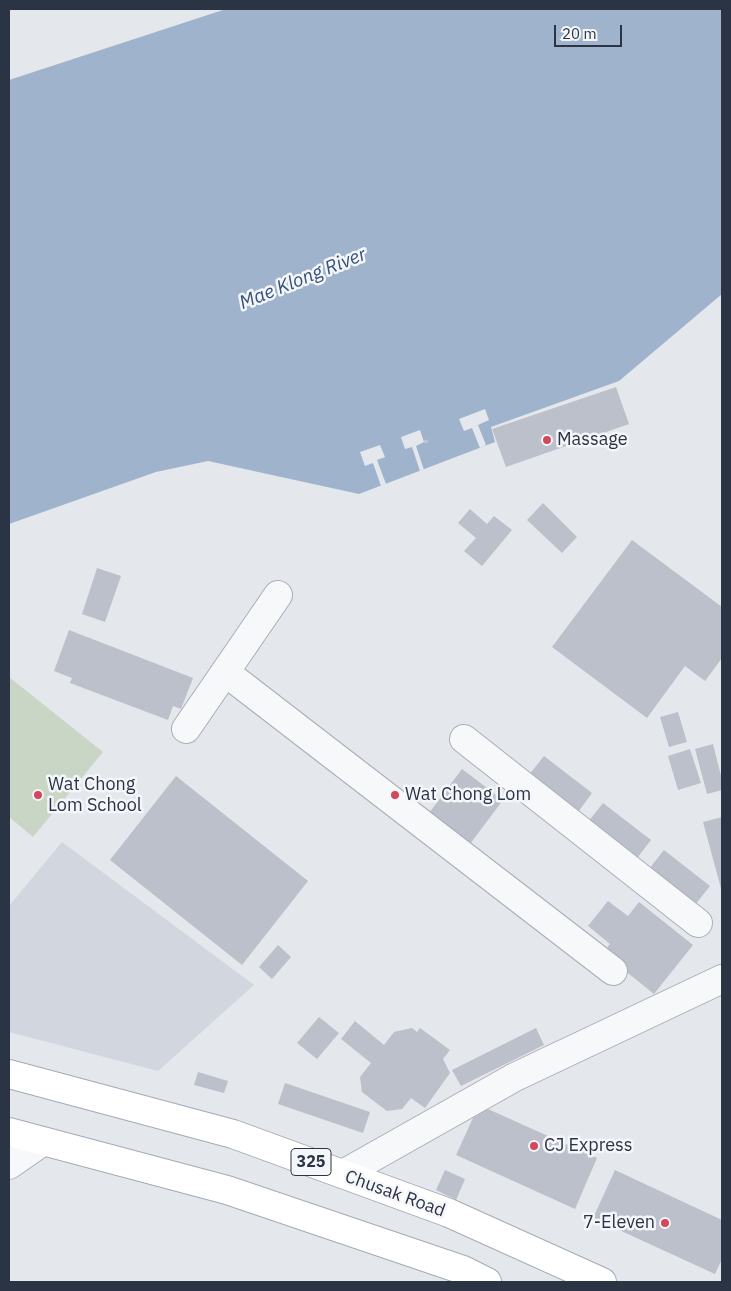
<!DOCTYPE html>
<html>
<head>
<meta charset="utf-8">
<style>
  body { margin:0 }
  #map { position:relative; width:731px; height:1291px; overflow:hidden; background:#e4e7ec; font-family:"IBM Plex Sans",sans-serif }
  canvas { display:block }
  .frame { position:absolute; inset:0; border:10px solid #2b3445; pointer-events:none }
  .scale { position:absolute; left:554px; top:25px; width:68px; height:22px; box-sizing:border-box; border:2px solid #2b3445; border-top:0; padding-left:6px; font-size:15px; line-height:18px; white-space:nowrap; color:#2b3445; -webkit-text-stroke:4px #f4f6f9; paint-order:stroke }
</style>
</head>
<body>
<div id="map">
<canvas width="731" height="1291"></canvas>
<div class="frame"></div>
<div class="scale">20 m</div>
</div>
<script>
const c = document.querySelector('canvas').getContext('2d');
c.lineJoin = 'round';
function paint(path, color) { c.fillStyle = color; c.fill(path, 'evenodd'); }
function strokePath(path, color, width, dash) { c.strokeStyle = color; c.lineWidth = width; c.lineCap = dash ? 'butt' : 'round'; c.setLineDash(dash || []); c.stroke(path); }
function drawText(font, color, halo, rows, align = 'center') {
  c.font = font + ' "IBM Plex Sans",sans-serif'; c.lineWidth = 5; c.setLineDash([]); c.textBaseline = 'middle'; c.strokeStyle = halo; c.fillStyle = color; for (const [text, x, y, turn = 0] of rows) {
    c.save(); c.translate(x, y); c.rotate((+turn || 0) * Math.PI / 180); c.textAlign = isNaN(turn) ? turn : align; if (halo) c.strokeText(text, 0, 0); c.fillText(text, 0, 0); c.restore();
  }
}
paint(new Path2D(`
  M62,842l192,143 -96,86 -149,-39v-126z`), '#d2d6de');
paint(new Path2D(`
  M9,677l94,75 -70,85 -24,-20z`), '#c9d6c5');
paint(new Path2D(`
  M226,9h496v285l-103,87 -128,46 4,15 -136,52 -151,-33 -52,11 -147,52v-444z`), '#9fb4cc');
paint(new Path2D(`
  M485,409l4,11 -11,5 8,20 -6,3 -8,-20 -8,3 -5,-12z
  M420,430l4,12 -8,4 8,24 -4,1 -8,-24 -7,2 -4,-12z
  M380,445l5,12 -8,3 9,24 -5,2 -8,-23 -8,3 -5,-14z`), '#e4e7ec');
paint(new Path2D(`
  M616,387l13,37 -123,43 -14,-38z
  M543,503l34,34 -15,16 -35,-33z
  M470,509l17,15 7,-8 18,14 -30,36 -18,-15 12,-13 -18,-15z
  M632,540l90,67v51l-17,23 -20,-15 -38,52 -95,-71z
  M97,568l24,8 -16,46 -23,-8z
  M69,630l124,48 -12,31 -8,-3 -5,14 -98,-37 2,-5 -18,-7z
  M678,712l9,30 -18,5 -9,-30z
  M713,744l9,36v10l-15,4 -12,-45z
  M690,749l11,34 -23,7 -10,-34z
  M544,756l48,37 -19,26 -49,-38z
  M462,769l41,31 -36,48 -41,-31z
  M176,776l132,105 -66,84 -132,-105z
  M603,803l48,37 -20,26 -48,-38z
  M722,817v75l-19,-70z
  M664,850l46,36 -19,24 -46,-36z
  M608,901l20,15 11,-14 54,43 -39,49 -51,-41 7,-9 -22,-18z
  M278,945l13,12 -19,22 -13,-12z
  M319,1017l20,16 -22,26 -20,-16z
  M355,1021l29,24 10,-13 18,-4 5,4 3,-4 30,22 -7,9 7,14 -25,35 -14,-10 -9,11 -15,2 -25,-19 -2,-15 11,-14 -30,-24z
  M536,1028l8,17 -83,41 -9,-16z
  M198,1072l30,9 -4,12 -30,-8z
  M285,1083l85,29 -7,21 -85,-29z
  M479,1105l118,53 -22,51 -119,-54z
  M445,1170l20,9 -9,21 -20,-10z
  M615,1170l107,50v39l-7,15 -122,-56z`), '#bbc0ca');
const minor = new Path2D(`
  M225,672l388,299
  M186,729l92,-134
  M464,739l234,184
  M9,1165l33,-23
  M343,1174l172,-97 207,-98`);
const major = new Path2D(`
  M9,1074l224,60 216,79 153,69
  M9,1132l218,58 236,80 24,12`);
strokePath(minor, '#a9aeb7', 30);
strokePath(major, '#a3abb8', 30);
strokePath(new Path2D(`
  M424,442l6,-2`), '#c2c5cb', 3, [4, 4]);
strokePath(minor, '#f7f8fa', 28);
strokePath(major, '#fff', 28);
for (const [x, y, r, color] of [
  [547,440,5,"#d1495b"],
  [38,795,5,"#d1495b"],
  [395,795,5,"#d1495b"],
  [534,1146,5,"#d1495b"],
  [665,1223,5,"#d1495b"]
]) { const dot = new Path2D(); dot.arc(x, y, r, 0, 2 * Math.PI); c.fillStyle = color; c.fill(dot); strokePath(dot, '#f4f6f9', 2); }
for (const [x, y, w] of [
  [311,1162,40]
]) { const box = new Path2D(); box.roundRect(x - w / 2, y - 13.5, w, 27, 4); c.fillStyle = '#f4f6f9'; c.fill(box); strokePath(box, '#2b3445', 1); }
drawText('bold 16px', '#2b3445', null, [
  ["325",311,1162]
]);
drawText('18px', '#2b3445', '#f4f6f9', [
  ["Massage",557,440],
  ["Wat Chong",48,785],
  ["Lom School",48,806],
  ["Wat Chong Lom",405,795],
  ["CJ Express",544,1146],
  ["7-Eleven",655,1223,"right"]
], 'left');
drawText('18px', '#2b3445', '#f4f6f9', [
  ["Chusak Road",395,1194,20]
]);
drawText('italic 19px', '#34527a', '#f4f6f9', [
  ["Mae Klong River",303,279,-22]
]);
</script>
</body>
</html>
